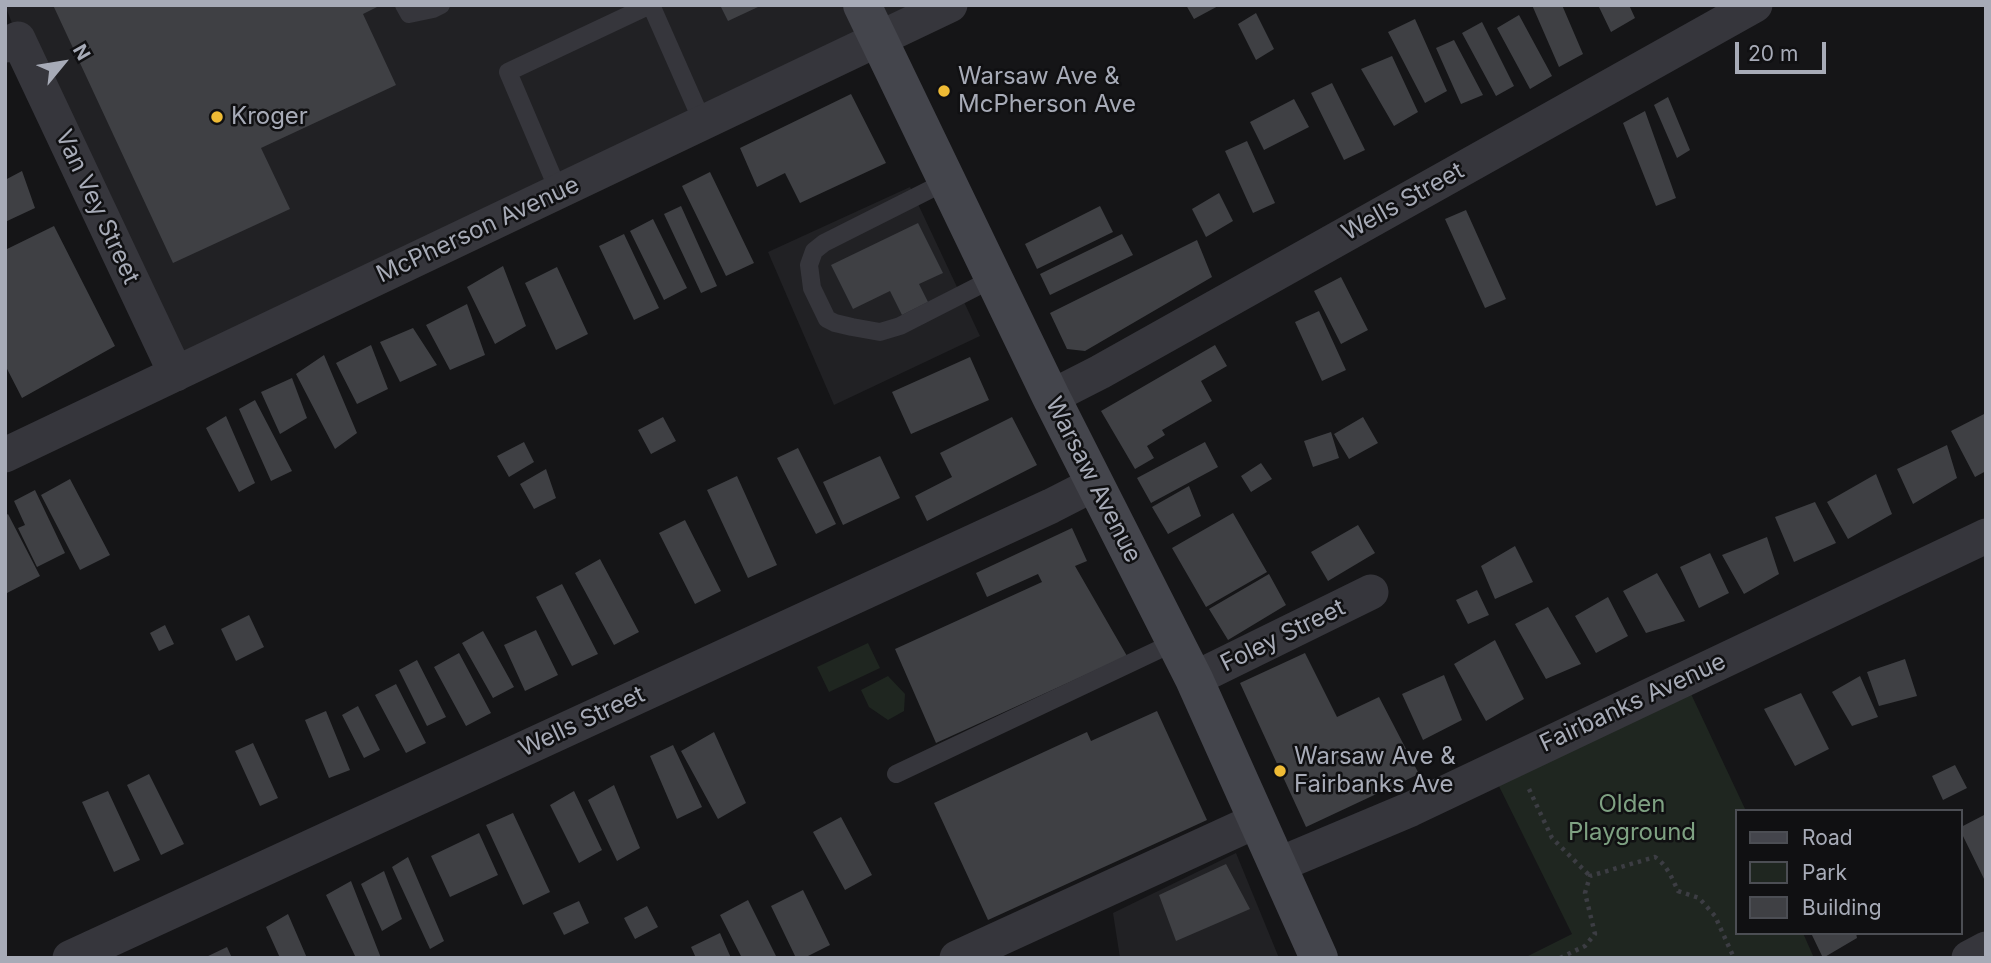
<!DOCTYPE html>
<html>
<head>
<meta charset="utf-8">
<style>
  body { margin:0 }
  #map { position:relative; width:1991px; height:963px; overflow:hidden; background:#151517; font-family:Inter,sans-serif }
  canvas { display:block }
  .frame { position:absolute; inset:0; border:7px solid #a7abb7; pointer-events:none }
  .legend { position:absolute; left:1735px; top:809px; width:228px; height:126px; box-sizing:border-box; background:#101012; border:2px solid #4c4e54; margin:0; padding:9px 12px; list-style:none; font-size:21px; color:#a7abb7 }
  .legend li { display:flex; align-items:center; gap:14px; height:35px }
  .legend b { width:35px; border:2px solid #4c4e54 }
  .north { position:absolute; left:28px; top:28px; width:70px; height:70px; -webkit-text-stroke:5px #101012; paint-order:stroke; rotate:60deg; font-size:19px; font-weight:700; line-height:28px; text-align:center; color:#a7abb7 }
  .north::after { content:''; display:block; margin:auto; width:24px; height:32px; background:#a7abb7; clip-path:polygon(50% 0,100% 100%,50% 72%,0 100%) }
  .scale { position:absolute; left:1735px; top:42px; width:91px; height:32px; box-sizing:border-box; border:4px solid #a7abb7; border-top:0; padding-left:9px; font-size:21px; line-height:24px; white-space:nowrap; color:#a7abb7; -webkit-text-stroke:5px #101012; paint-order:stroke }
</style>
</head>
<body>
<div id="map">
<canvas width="1991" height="963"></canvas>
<div class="frame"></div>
<ul class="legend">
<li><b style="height:9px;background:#44454c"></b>Road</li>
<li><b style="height:19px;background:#1f2620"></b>Park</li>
<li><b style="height:19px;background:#3f4044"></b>Building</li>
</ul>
<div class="north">N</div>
<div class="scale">20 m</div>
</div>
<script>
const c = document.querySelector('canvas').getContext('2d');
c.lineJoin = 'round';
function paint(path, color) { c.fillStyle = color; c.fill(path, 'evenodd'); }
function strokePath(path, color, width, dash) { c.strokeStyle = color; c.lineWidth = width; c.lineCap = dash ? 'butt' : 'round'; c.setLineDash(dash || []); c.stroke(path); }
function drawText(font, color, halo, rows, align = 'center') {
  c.font = font + ' Inter,sans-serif'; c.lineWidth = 5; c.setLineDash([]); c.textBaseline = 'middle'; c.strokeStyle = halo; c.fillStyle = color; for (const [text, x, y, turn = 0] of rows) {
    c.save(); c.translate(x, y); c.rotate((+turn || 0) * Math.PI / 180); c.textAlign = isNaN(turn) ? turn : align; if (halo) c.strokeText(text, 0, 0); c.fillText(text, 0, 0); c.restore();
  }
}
paint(new Path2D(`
  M5,5h945l-774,369 -158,-335z
  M910,187l70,149 -146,69 -66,-153z
  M1236,853l43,105h-159l-7,-45z`), '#212124');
paint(new Path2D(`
  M868,643l12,25 -51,24 -12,-25z
  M888,676l17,18 -1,17 -16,9 -19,-13 -8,-17z
  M1684,679l62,132h-9v122h66l11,25h-290l48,-24 -81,-164z`), '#1f2620');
paint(new Path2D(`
  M53,5h328l-18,9 33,71 -135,63 29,61 -117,54z
  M720,5h37l1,2 -30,14z
  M1186,5h34l-26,14z
  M1532,5h30l21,49 -24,13z
  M1598,5h31l6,13 -24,14z
  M1256,13l18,36 -18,11 -18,-36z
  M1519,15l33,61 -22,13 -33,-61z
  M1415,19l32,72 -22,12 -37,-71z
  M1482,22l32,64 -18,10 -34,-63z
  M1454,40l29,55 -22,9 -25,-56z
  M1392,56l26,56 -24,14 -33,-57z
  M1332,83l33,67 -21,10 -33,-67z
  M851,94l35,69 -86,40 -15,-30 -28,14 -17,-39z
  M1668,97l22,53 -13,8 -23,-53z
  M1294,99l15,28 -45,23 -14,-28z
  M1645,111l31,87 -20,8 -33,-83z
  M1247,141l28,62 -22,10 -28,-62z
  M22,171l13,37 -30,14v-42z
  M710,172l44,91 -28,13 -44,-90z
  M1219,193l14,28 -27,16 -14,-28z
  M681,206l36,80 -16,7 -37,-79z
  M1100,206l13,26 -76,37 -12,-25z
  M1466,210l40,89 -21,9 -40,-89z
  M653,219l34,69 -23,12 -34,-69z
  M918,223l25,50 -24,11 9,18 -26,13 -12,-24 -37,18 -22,-44z
  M54,226l61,120 -93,52 -17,-33v-115z
  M624,234l35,74 -25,12 -35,-74z
  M1122,234l11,21 -83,40 -10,-21z
  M1197,240l15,37 -127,74 -18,-2 -17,-36z
  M503,266l23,60 -31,18 -28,-57z
  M557,267l31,67 -32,16 -31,-67z
  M1341,277l27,53 -27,14 -27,-53z
  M467,304l18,51 -35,15 -24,-45z
  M1319,311l27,59 -24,11 -27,-59z
  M413,328l24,37 -37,17 -20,-40z
  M371,345l17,44 -31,15 -21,-41z
  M1215,345l12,21 -26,15 11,20 -50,29 3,5 -18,11 7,12 -19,11 -34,-58z
  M324,355l33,78 -22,16 -39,-75z
  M970,357l19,43 -78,34 -19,-42z
  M292,378l15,40 -27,16 -19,-42z
  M255,400l37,71 -21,10 -32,-72z
  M1986,413v58l-11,6 -24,-46z
  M226,416l29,67 -16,9 -33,-64z
  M663,417l13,24 -25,13 -13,-24z
  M1012,417l25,48 -110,56 -12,-25 37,-19 -12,-24z
  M1363,417l15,26 -29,16 -15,-25z
  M1331,432l8,26 -26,9 -9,-26z
  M524,442l10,20 -25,15 -12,-21z
  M1205,442l13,25 -67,36 -14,-25z
  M1947,445l10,33 -44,26 -16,-35z
  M798,448l38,76 -20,10 -39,-76z
  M880,456l20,42 -57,27 -20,-43z
  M1261,463l11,16 -21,13 -10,-16z
  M546,469l10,29 -22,11 -14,-25z
  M1876,474l16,40 -44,25 -21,-37z
  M737,476l40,89 -29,13 -41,-88z
  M70,479l40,76 -30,15 -39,-75z
  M1189,486l12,30 -33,18 -16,-27z
  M35,490l30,63 -28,14 -19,-39 7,-3 -11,-24z
  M1815,502l21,41 -42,19 -19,-45z
  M1233,513l34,59 -61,35 -34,-59z
  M8,514l32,62 -33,17 -2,-4v-73z
  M685,520l36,71 -26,13 -36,-71z
  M1358,525l17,28 -47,28 -17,-29z
  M1072,528l15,33 -12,5 52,90 -191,87 -41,-94 147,-67 -4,-8 -51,23 -11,-24z
  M1767,537l12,37 -35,20 -22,-39z
  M1515,546l18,36 -38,17 -14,-33z
  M1710,553l19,40 -30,15 -19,-41z
  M600,559l39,73 -25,13 -39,-72z
  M1657,573l28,48 -39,12 -23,-42z
  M1269,574l17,31 -58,35 -19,-31z
  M562,584l36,70 -26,12 -36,-69z
  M1477,590l12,25 -21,9 -12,-24z
  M1608,597l20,39 -32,17 -21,-37z
  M1548,607l33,57 -35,15 -31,-55z
  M249,615l15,32 -28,14 -15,-32z
  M165,625l9,19 -15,7 -9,-18z
  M536,630l22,45 -33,16 -21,-46z
  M483,631l31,56 -21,11 -31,-55z
  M1495,640l29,59 -38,22 -32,-57z
  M459,653l32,60 -25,13 -32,-59z
  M1305,653l32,64 42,-20 40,77 -113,53 -66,-144z
  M1905,659l12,37 -38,10 -12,-34z
  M417,660l29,57 -19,9 -28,-56z
  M1444,675l18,45 -39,20 -21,-46z
  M1860,676l18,41 -26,9 -20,-34z
  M396,684l30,59 -20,10 -31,-58z
  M1801,693l28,56 -34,17 -31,-57z
  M358,706l22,44 -16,8 -22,-43z
  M326,711l24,59 -21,8 -24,-58z
  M1157,711l50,109 -219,100 -54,-117 153,-71 4,9z
  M714,732l32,71 -28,16 -37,-68z
  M253,743l25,55 -18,8 -25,-55z
  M673,745l29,62 -25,12 -27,-63z
  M1955,765l12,23 -24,12 -11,-24z
  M149,774l35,70 -23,11 -34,-70z
  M614,785l26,63 -23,13 -29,-61z
  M108,791l32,69 -26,12 -32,-70z
  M574,791l28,59 -23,13 -29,-58z
  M513,813l37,79 -27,13 -37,-80z
  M1986,814v69l-25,-51v-5z
  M841,817l31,58 -27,15 -32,-58z
  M479,833l19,42 -48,22 -19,-41z
  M408,857l36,84 -14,8 -38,-82z
  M1226,864l24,45 -74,32 -17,-46z
  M384,871l18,48 -20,12 -21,-47z
  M351,881l30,77h-25l-30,-63z
  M803,890l27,55 -26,13h-8l-25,-52z
  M748,900l29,58h-35l-22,-43z
  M579,901l10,22 -25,12 -11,-22z
  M647,906l11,21 -23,12 -11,-21z
  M288,914l19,44h-27l-14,-31z
  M720,933l11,25h-35l-5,-11z
  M1811,933h45l1,5 -34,20z
  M227,947l5,11h-28z`), '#3f4044');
strokePath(new Path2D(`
  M1529,789l23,49 38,38
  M1560,958l25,-12 10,-12 -10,-41 5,-17 65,-19c12,8 17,21 23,34l21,7 16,18 19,42`), '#3c3d43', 4.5, [3.5, 5]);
strokePath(new Path2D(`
  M404,5l5,9 24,-5 8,-4
  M651,5l52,118
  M947,181l-123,62 -10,8 -5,14 3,23 15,31 8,4 17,4 28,5 20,-6 94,-48
  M559,192l-51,-120 142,-67
  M896,774l279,-132`), '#36363c', 18);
strokePath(new Path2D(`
  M5,45l13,-6 158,335
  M1051,397l49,-25 655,-367
  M5,455l945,-450
  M1194,679l177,-87
  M1278,865l133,-56 575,-273
  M70,958l981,-452 43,-22
  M957,958l301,-138
  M1969,958l17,-9`), '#36363c', 35);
strokePath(new Path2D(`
  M862,5l189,392 143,282 125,279`), '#44454c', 38);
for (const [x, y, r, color] of [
  [944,91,7,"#efbb35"],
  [217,117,7,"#efbb35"],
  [1280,771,7,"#efbb35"]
]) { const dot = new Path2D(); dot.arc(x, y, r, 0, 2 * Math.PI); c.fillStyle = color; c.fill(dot); strokePath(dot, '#101012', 2.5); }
drawText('24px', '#a7abb7', '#101012', [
  ["Warsaw Ave &",958,77],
  ["McPherson Ave",958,105],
  ["Kroger",231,117],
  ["Warsaw Ave &",1294,757],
  ["Fairbanks Ave",1294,785]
], 'left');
drawText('24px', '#a7abb7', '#101012', [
  ["Wells Street",1403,202,-29],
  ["Van Vey Street",97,207,65],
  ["McPherson Avenue",478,230,-25],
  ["Warsaw Avenue",1093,480,63],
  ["Foley Street",1283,636,-26],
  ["Fairbanks Avenue",1633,703,-25],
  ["Wells Street",582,722,-25]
]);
drawText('24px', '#7ea182', '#101012', [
  ["Olden",1632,805],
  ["Playground",1632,833]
]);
</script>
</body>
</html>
